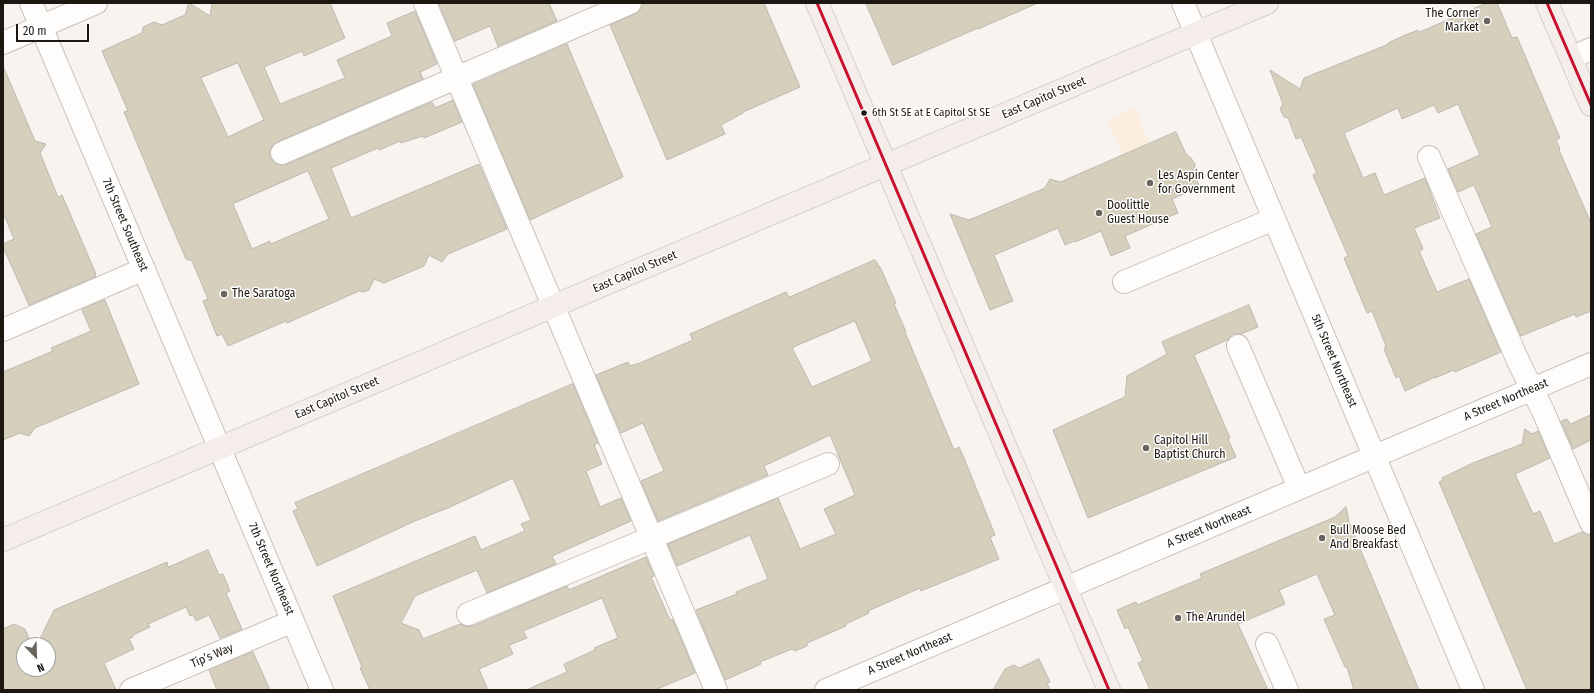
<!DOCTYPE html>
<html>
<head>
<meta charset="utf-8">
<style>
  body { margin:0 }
  #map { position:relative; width:1594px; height:693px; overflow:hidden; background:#f8f3ee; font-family:"Fira Sans Condensed",sans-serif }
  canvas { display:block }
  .frame { position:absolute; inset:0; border:4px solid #1d1711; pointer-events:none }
  .north { position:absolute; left:16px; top:637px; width:40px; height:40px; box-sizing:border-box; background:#fff; border:1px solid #a5a2a0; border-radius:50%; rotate:157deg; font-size:11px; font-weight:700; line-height:16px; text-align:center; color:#1d1711 }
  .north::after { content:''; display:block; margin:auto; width:14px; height:18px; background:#6a645e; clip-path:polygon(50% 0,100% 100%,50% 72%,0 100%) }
  .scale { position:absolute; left:16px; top:24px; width:73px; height:18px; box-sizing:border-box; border:2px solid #1d1711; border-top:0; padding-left:5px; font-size:12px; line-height:14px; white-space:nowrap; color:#1d1711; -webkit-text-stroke:3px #fff; paint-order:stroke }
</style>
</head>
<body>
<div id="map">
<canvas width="1594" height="693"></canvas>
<div class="frame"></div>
<div class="north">N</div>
<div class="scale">20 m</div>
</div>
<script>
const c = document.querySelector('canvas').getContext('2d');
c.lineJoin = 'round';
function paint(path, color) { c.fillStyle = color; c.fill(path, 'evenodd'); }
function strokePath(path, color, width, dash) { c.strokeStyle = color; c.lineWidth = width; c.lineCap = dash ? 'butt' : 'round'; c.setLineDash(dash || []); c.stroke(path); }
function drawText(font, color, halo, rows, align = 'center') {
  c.font = font + ' "Fira Sans Condensed",sans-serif'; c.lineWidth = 3; c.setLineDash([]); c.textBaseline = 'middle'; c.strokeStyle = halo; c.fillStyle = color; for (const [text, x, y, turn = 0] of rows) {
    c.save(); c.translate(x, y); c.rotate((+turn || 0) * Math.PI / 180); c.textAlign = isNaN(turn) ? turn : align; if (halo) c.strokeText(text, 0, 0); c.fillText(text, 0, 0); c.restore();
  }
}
paint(new Path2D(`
  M1135,108l42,105 -53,-55 -16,-38z`), '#fceede');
const building = new Path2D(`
  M189,3l21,13 2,-13h118l15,35 -41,18 -2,-5 -38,16 16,37 65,-26 -8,-18 55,-24 -5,-13 28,-12 22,53 -17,8 3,7 -146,63 -5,4 -2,5v7l5,5 6,2 6,-1 145,-62 3,6 18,-8 9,22 -38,16 -1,-2 -22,7 -1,-2 -21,9 -1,-2 -47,20 20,50 128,-54 28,65 -59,25 -6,8 -13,-7 -5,11 -40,17 -10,-4 -5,11 -6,2 -4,-1 -72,32 -1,-2 -58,25 -6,-12 -5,2 -14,-35 5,-2 -16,-38 -6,-2 -22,-51 -40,-96 4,-1 -26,-60 40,-18 1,-6 11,-5 8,3 23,-10zM238,63l26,57 -36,17 -27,-59zM308,171l21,48 -58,25 -1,-3 -18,8 -19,-45z
  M439,3h110l8,18 -59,25 -8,-20 -35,15z
  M642,3h122l36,84 -57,25v1l-22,12 4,9 -58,26 -57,-135 25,-11 5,-4z
  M866,3h172l-60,26v-1l-85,37z
  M1487,3h10l15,35 5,-1 43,101 -4,2 4,9 -1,1 32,73v88l-15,6 -1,-3 -54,22 -45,-102 16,-7 -18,-42 -16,7 -10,-23 32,-14 -22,-51 -20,9 -4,-8 -32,14 -4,-11 -54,25 19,45 12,-5 9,22 41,-17 15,40 -26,10 9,21 -4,2 18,41 32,-13 32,73 -46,20 -1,-2 -19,8v-1l-30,14 -6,-15 -3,2 -12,-29 2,-3 -14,-35 -5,2 -23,-55 4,-2 -35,-81 4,-2 -16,-36 -5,2 -8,-21 -4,-1 -4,-8 3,-5 -13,-34 30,19 4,-11 85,-34 -1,-1 15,-7 15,-6 1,2z
  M567,44l56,133 -93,43 -57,-135z
  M3,66l32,75 11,3 -6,9 18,44 4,-2 34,79 -1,3 -66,28 -26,-58v-3l11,-5 -11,-27z
  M1176,132l10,22 5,4 4,6 -1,11 6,12 -28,12 6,14 -53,23 5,12 -19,8 -10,-25 -26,11 -1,-1 -9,4 -7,-17 -64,27 19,46 -23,9 -40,-96 19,6 76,-32 5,-9 10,3z
  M875,260l6,9 15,34 -2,1 12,28h-1l49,118 5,-3 5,11 31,77 -5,2 9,22 -78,32 -1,-3 -52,23 1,2 -23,11v2l-39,17v3l-12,5 -3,-2 -32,13 1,2 -36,16 -29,-70 41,-16 -1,-2 32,-13 -18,-44 -73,31 -9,-22 110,-46 22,51 36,-15 -12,-25 31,-14 -25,-60 -66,31 4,9 -110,46 -17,-40 23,-10 -21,-48 -22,10 -25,-58 32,-13 2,4 10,-3 53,-23 -3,-6 96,-42 3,5zM855,321l17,40 -60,26 -20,-39z
  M105,300l34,84 -104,44 -6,8 -9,-3 -17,7v-68l50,-21 -2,-3 40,-17 -9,-21z
  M1249,305l9,22 -17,7h-8l-6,6 -33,15 36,83 -2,1 8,18 -148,61 -35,-88 72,-33 2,-21 40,-22 -5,-12z
  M573,384l25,59 -4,2 8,19 -16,7 14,36 21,-9 10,23 -79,35 4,8 -69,29 -10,-23 -62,26 -14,27 18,7 4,9 37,-15 6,2h7l94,-40 2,4 77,-33 8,19 -3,1 19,43h3l22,53 -40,17h-129l41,-18 -3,-8 31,-14 -1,-2 24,-10 -16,-40 -79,33 4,7 -18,7 4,9 -34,15 9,21h-118l-10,-22 2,-1 -29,-71 142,-60 6,14 44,-19 -4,-7 10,-4 -18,-42 -63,29 -35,14 -98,45 -24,-55 5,-2 -3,-6z
  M1591,415v25l-18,9 -12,-28 6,-2 3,5z
  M1525,429l7,5 6,-3 12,27 -35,16 18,40 7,-3 14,33 28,-12 9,3v155h-64l-88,-208 4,-2 -1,-2 31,-15 49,-19z
  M1346,507l3,15 70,168h-65l-7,-23h-2l-21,-48 11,-4 -18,-41 -38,16 6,14 -47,20 30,66h-118l-12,-27 5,-2 -15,-34 -3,2 -8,-19 19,-8 1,3 65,-27 -2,-4 135,-57z
  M208,550l11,25 4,-1 7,17 -4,2 16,36 -22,9 -11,-23 -13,6 -3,-6 -3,1 -4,-9 -38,17 2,3 -17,8v2l-4,2 5,10 -30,14 12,27h-113v-61l11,-5 11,5 7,16h-8v24h24v-24h-11l17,-35 113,-48 1,5z
  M253,652l17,38h-53l-8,-20z
  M1039,659l11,23 -3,1 3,7h-57l12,-21 9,-4 5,3z`);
paint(building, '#d5cfbb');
strokePath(building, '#bbb8b2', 1);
const minor = new Path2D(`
  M31,3l291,687
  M425,3l291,687
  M1183,3l290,687
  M3,43l93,-40
  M1571,58l20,-9
  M282,153l348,-150
  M1429,157l90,206 24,48 48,112
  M1124,282l150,-63
  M3,330l141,-61
  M1238,346l61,142
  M468,614l360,-150
  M1267,644l20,46
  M131,690l162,-69
  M826,690l765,-326`);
const major = new Path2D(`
  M817,3l292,687
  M1547,3l44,102
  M3,540l1264,-537`);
strokePath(minor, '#c7c2bc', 24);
strokePath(major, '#d4d1ce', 24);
strokePath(minor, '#fefdfc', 22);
strokePath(major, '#f5ede9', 22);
strokePath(new Path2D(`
  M817,3l292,687
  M1547,3l44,102`), '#c8102e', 3);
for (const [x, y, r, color] of [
  [1487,21,4,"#6a645e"],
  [864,113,3.5,"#1d1711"],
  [1150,183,4,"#6a645e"],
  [1099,213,4,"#6a645e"],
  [224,294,4,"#6a645e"],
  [1146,448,4,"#6a645e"],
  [1322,538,4,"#6a645e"],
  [1178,618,4,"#6a645e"]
]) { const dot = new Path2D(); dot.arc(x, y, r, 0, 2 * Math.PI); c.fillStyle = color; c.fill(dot); strokePath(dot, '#fff', 1.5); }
drawText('11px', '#1d1711', '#fff', [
  ["6th St SE at E Capitol St SE",872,113]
], 'left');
drawText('12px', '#1d1711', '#fff', [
  ["The Corner",1479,14,"right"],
  ["Market",1479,28,"right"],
  ["Les Aspin Center",1158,176],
  ["for Government",1158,190],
  ["Doolittle",1107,206],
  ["Guest House",1107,220],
  ["The Saratoga",232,294],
  ["Capitol Hill",1154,441],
  ["Baptist Church",1154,455],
  ["Bull Moose Bed",1330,531],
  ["And Breakfast",1330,545],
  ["The Arundel",1186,618]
], 'left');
drawText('12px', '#1d1711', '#fff', [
  ["East Capitol Street",1044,98,-23],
  ["7th Street Southeast",125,225,67],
  ["East Capitol Street",635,272,-23],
  ["5th Street Northeast",1334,361,67],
  ["East Capitol Street",337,398,-23],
  ["A Street Northeast",1506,400,-23],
  ["A Street Northeast",1209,527,-23],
  ["7th Street Northeast",271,569,67],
  ["A Street Northeast",910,654,-23],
  ["Tip’s Way",212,656,-23]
]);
</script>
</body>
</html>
